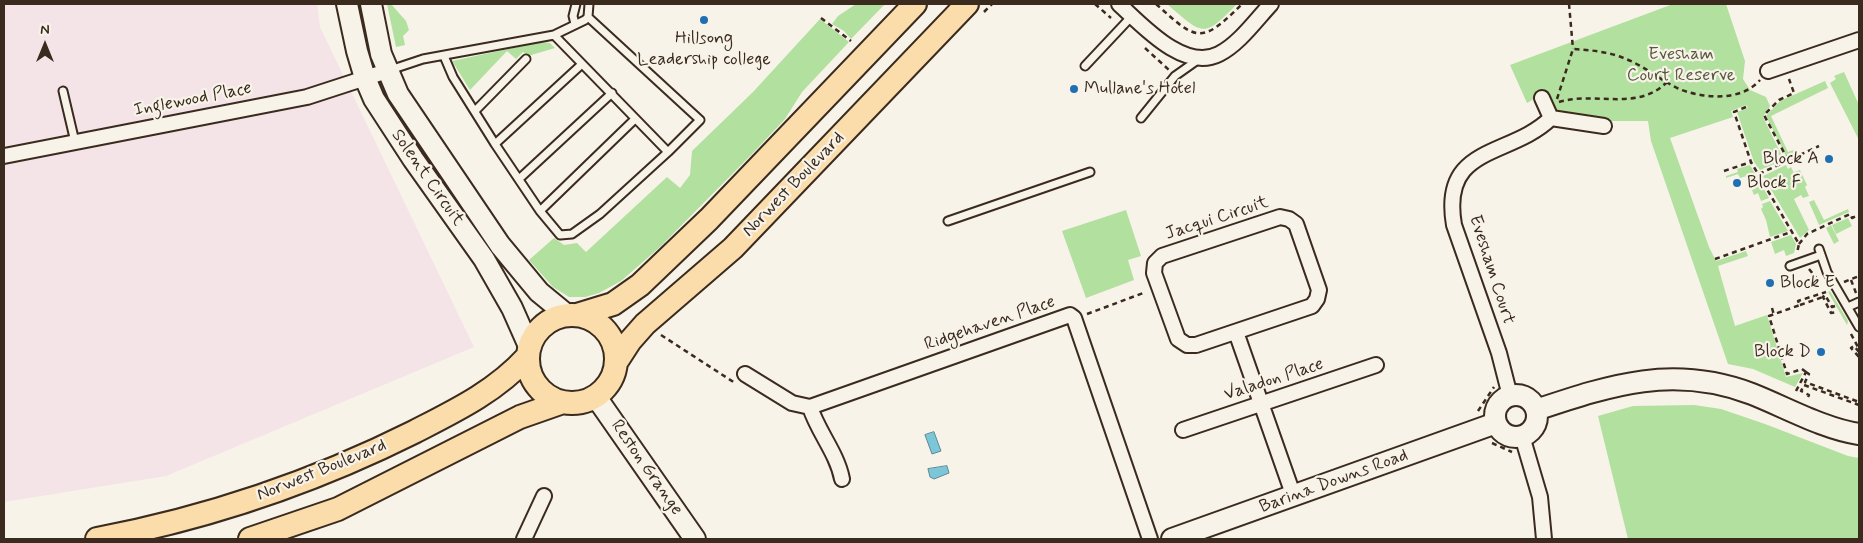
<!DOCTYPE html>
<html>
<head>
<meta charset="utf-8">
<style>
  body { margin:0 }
  #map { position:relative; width:1863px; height:543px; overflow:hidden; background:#f7f3e8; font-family:Mynerve,sans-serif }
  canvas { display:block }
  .frame { position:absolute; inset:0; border:5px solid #3b2a1e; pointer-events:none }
  .north { position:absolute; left:20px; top:20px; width:50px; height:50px; -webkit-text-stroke:4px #f7f3e8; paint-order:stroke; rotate:0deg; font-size:14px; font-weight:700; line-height:20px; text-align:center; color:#3b2a1e }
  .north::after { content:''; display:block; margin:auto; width:18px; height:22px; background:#3b2a1e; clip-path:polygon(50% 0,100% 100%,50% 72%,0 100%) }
</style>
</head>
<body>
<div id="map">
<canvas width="1863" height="543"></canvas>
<div class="frame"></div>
<div class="north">N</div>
</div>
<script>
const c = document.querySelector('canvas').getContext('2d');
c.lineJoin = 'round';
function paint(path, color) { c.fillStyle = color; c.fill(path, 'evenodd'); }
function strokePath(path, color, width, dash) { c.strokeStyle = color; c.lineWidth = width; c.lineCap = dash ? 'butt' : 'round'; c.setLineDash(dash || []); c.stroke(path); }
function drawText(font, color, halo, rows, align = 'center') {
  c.font = font + ' Mynerve,sans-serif'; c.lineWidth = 4.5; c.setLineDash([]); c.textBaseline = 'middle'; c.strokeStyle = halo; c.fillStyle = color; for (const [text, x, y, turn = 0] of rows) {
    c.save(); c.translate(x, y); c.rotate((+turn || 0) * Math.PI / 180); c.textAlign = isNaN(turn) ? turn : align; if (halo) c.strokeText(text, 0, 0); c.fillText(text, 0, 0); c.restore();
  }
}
paint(new Path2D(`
  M4,4h313l3,23 154,320 -308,129 -162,26z`), '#f4e4e8');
paint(new Path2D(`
  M387,4h4l15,17 3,9 -6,6 2,9 -9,2z
  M856,4h29l-34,35 -7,-8 -12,-7 6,-8z
  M1167,4h70c-34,35 -34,31 -70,0z
  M1673,4h53l19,57 -2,18 7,11 16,7 4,9 -7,11 21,43 -24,10 -6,-8 -17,-50 11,-4 -2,-3 -15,6 2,6 -63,21 39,109 7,14 30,-10 2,5 -30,10 17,60 32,-11 19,62 17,-4 -8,14 -42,-18 -25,-5 -77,-223 -3,-20h-42l-51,-9 -9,-20 -19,11 -17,-38z
  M820,19l29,23 -47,50 -17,27 -34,36 -91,92 -39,34 -22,12 -14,4h-16l-16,-10 -24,-27 25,-22 10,7 13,-2 9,9 81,-75 13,11 10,-13 2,-24 61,-59z
  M541,42l9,1 5,5 -27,8 -5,-4 -7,7 -9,-8 -37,39 -18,-29z
  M1844,72l15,33v35l-29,-57 6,-4 -2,-3z
  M1825,81l3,7 -57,28 17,36 5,-2 2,4 -8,4 -21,-42 14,-15z
  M1750,165l19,33 -8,3 -3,-8 -4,2 -2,-5 3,-1 -5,-14 -10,3 -2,-4 -12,4v-2l12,-4 -1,-3z
  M1786,165l2,4 3,-2 8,16 -5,-11 6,-2 7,15 -2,2 4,9 -6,2 -2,-3 -7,4 15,31 -9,8 -37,-62z
  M1814,200l10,20 24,-11 1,3 -30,13 -10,-23z
  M1770,201l18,30 -18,6 -4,-17 -5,-11 2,-2 -1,-3z
  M1126,210l15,46 -13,4 6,20 -48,18 -24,-67z
  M1848,218l4,8 -16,8 -4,-9z
  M1831,225l8,16 -5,3 -8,-16z
  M1791,235l5,9 -2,9 -8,3 -2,-6 -9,4 -4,-12z
  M1830,291l18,30 -1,4 -19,-33z
  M1694,405l27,4 44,15 83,32 11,2v81h-231l-30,-123 35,-10z`), '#b1e09f');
const water = new Path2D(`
  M934,432l7,19 -9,3 -7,-19z
  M947,466l2,7 -15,6 -4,-2 -2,-8z`);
paint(water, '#7bc7d9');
strokePath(water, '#61888e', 1);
const lane = new Path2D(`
  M575,24l-2,-8 3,-12
  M554,35l114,117
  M444,56l9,21 42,67 45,67 20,24 12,-1 28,-20 68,-62 32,-32 -112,-103
  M1085,66l47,-50
  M390,70l33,-11 131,-24 31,-15 3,-3 1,-13
  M63,91l12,51
  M475,111l51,-52
  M1141,118l34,-42 24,-17
  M495,144l87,-80
  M519,179l93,-86
  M540,211l95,-92
  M948,221l142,-49
  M1819,249l8,23 32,55
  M1790,266l31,-11
  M1848,307l11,-5`);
const street = new Path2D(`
  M1119,4c23,21 65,68 100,50 20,-10 37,-34 52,-50
  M1768,71l91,-31
  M1542,98l9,20 53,8
  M4,156l303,-59 80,-26
  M1280,217l9,2 7,5 23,66 -2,9 -5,7 -116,39h-9l-9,-6 -24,-66 1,-10 7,-7z
  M1236,332l58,165
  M745,374l47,29 18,4 260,-92 4,3 76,221
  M1510,396l-11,-43 -45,-128c-14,-81 56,-67 97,-107
  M810,407c8,25 27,46 32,72
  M1183,430l193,-65
  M1522,436l18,61 4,42
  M524,539l20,-43`);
const secondary = new Path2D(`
  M347,4l10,47 8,27 9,21 39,60 71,100 28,49 16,36
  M371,4l10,50 17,40 102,151 39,47 28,23
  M1495 416a21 21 0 1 1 42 0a21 21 0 1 1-42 0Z
  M596,397l99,142
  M1536,410c75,-25 137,-46 216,-16 33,13 72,35 107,40
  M1172,539l324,-116`);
const primary = new Path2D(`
  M528 359a44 44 0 1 1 88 0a44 44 0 1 1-88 0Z
  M577,315l36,-11 27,-19 69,-66 206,-215
  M617,361l13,-20 15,-17 88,-76 234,-244
  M97,539c111,-21 215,-56 317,-107 41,-21 81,-40 113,-75
  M250,539l88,-30 182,-92 40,-14`);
strokePath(lane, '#3b2a1e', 11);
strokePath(street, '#3b2a1e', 18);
strokePath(secondary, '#3b2a1e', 24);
strokePath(primary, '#3b2a1e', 26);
strokePath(new Path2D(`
  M1095,4l16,14
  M1156,4c41,37 45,41 86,0
  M1569,4l4,45
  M984,12l8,-8
  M821,18l30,23
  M1145,48l24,22
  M1557,99l16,-50c18,1 37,3 53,10 18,7 33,20 51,29 25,11 64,14 83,-8
  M1559,102c37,-11 78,10 108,-20
  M1746,107l-12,5 17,50 48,82 -2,9
  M1788,160l-24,-45 15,-15 15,-7 -5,-14
  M1724,171l27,-9
  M1759,174l60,-28
  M1799,244l8,-10 43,-20 2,4 7,-3
  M1715,259l76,-27
  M1809,269l9,11
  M1851,280l5,13
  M1844,282l15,-6
  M1800,305l23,-8
  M1835,306l-3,1 -7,-12 -2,2 8,16 7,-1
  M1772,308l2,7
  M1087,314l59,-22
  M1851,334l8,15
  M661,335l74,48
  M1859,352l-5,-6 -3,2 8,9
  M1806,372l-4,-3 -15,5 -18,-58 31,-11 -2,-4 28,-9
  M1806,372l3,2 -4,8 54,20
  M1796,391l10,-19
  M1808,397l1,-2 -8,-4 3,-6 55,20
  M1478,411l16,-24
  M1492,443l20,9`), '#3b2a1e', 2.5, [5, 4]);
strokePath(lane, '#f7f3e8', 7);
strokePath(street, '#f7f3e8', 14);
strokePath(secondary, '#f7f3e8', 20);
strokePath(primary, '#faddab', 22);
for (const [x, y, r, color] of [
  [704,20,5,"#1f6fb2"],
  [1074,89,5,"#1f6fb2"],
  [1829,159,5,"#1f6fb2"],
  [1737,183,5,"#1f6fb2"],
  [1770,283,5,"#1f6fb2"],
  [1821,352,5,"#1f6fb2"]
]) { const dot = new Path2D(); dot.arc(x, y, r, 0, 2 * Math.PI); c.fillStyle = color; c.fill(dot); strokePath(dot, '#f7f3e8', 2); }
drawText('18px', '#3b2a1e', '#f7f3e8', [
  ["Hillsong",704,39,"center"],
  ["Leadership college",704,60,"center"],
  ["Mullane's Hotel",1084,89],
  ["Block A",1819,159,"right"],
  ["Block F",1747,183],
  ["Block E",1780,283],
  ["Block D",1811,352,"right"]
], 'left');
drawText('18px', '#58583e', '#f7f3e8', [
  ["Evesham",1681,55],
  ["Court Reserve",1681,76]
]);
drawText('18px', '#3b2a1e', '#f7f3e8', [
  ["Inglewood Place",193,100,-11],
  ["Solent Circuit",427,178,55],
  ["Norwest Boulevard",794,185,-46],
  ["Jacqui Circuit",1217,219,-18],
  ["Evesham Court",1491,270,72],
  ["Ridgehaven Place",990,324,-19],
  ["Valadon Place",1274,380,-18],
  ["Reston Grange",646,468,55],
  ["Norwest Boulevard",322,471,-22],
  ["Barina Downs Road",1334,482,-20]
]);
</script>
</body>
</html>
